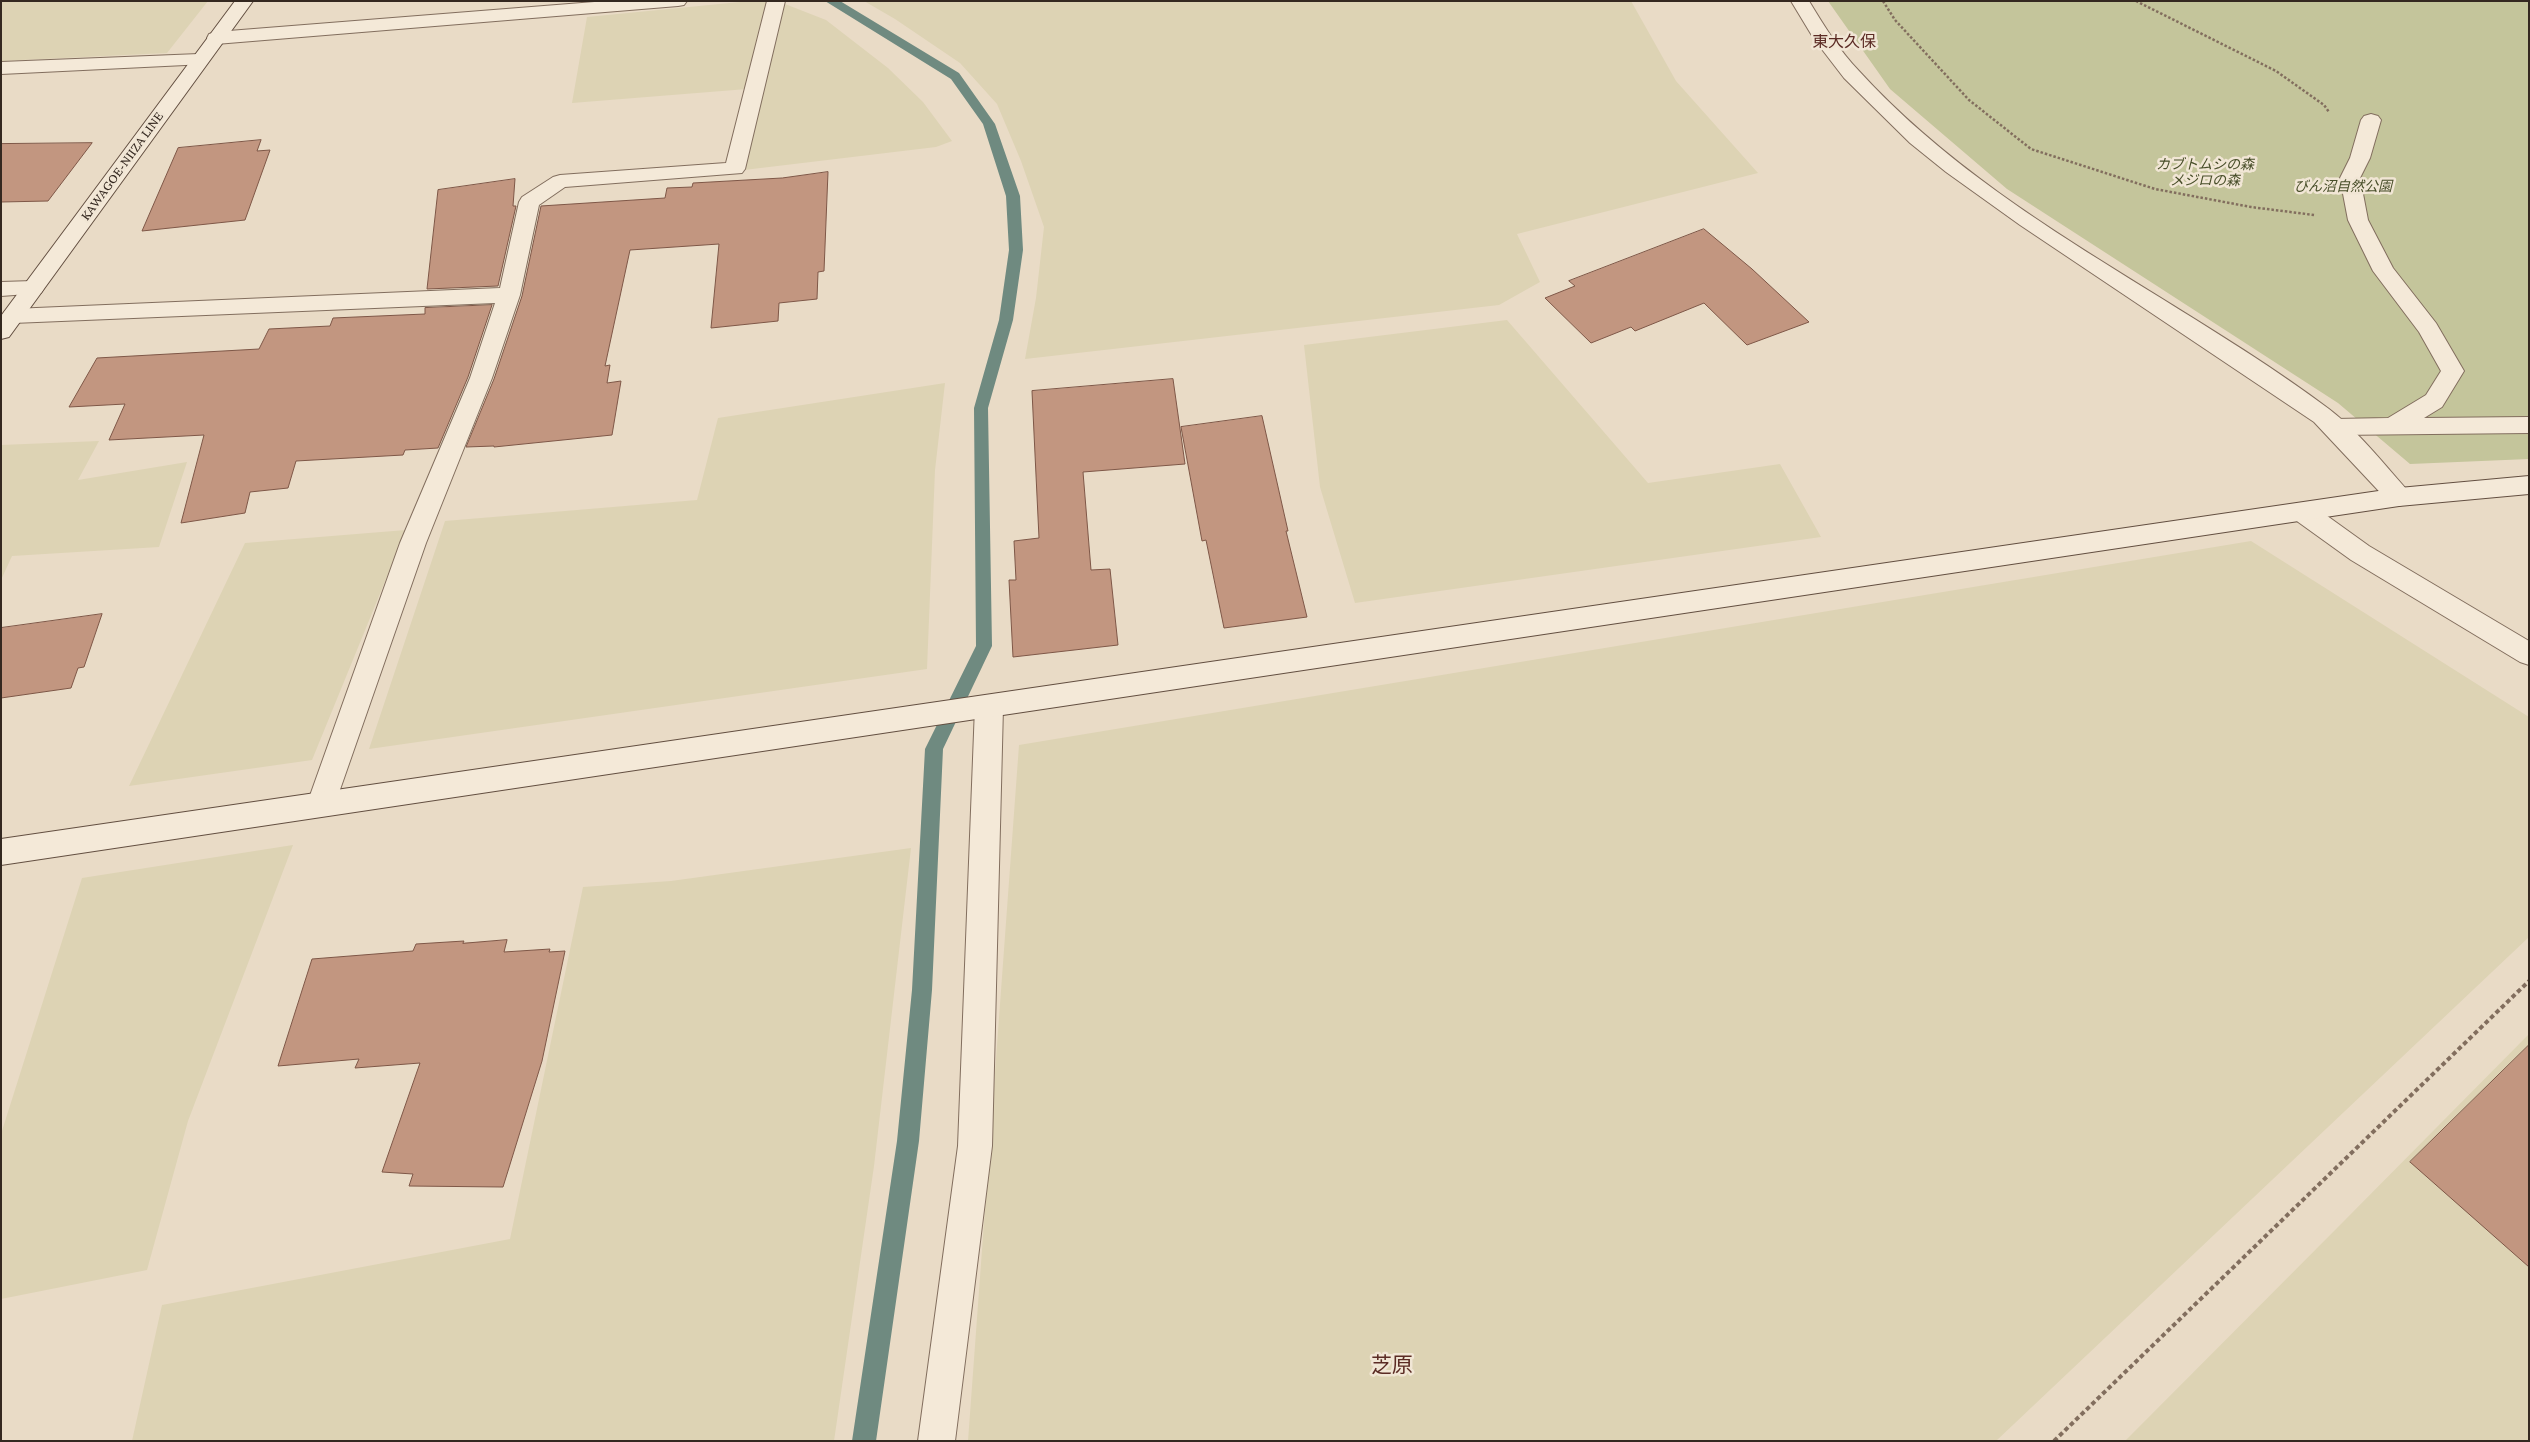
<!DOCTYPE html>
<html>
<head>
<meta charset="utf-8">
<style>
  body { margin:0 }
  #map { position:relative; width:2530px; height:1442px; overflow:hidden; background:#e9dbc6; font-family:"Crimson Pro",serif }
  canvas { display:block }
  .frame { position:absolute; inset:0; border:2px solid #342820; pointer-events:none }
</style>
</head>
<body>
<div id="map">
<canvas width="2530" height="1442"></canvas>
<div class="frame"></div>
</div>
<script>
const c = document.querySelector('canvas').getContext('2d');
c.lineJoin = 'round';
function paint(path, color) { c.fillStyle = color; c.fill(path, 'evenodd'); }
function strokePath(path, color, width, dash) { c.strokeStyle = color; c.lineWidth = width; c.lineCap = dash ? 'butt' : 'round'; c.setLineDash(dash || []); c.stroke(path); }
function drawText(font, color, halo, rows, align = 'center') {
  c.font = font + ' "Crimson Pro","Noto Sans JP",serif'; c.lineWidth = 5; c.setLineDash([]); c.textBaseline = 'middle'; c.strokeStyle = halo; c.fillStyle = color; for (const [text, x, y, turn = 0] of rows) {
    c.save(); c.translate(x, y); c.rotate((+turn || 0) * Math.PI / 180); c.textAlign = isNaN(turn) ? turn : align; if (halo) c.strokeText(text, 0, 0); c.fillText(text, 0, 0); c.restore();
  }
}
paint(new Path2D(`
  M1,1h207l-41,52 -166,8z
  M750,1h17l-20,88 -175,14 15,-86z
  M864,1h767l45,80 82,92 -241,61 23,48 -41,23 -474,54 11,-61 8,-71 -23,-66 -24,-57 -37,-41 -65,-44z
  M785,4l41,16 62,48 35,34 29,39 -16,6 -192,23z
  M1507,320l141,163 132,-19 41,73 -466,66 -35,-116 -16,-142z
  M945,383l-10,87 -8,199 -558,80 76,-228 252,-21 21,-82z
  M99,441l-21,39 109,-18 -28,85 -147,9 -11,24v-135z
  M406,530l-94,230 -183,26 116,-243z
  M2251,541l278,176v220l-533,504h-1028l51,-696z
  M293,845l-105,276 -41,149 -146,29v-165l81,-256z
  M911,848l-37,318 -40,275h-702l30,-136 348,-66 73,-352 88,-6z
  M2529,1034v407h-404l218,-219z`), '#ddd3b4');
paint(new Path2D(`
  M1828,1h701v458l-119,5 -72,-61 -331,-214 -117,-100z`), '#c4c59b');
paint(new Path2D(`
  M825,1h15l119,72 36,51 25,72 3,54 -10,70 -25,88 4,238 -49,103 -11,241 -13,151 -43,300h-24l45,-300 15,-151 13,-241 51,-103 -2,-238 25,-88 10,-70 -3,-54 -23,-72 -32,-45z`), '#6f8a80');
const building = new Path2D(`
  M261,140l-4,11 13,-1 -25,70 -103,11 36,-83z
  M92,143l-44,58 -47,1v-58z
  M828,172l-4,99 -6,1 -1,27 -38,4 -1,18 -67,7 8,-84 -89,6 -25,116 5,-1 -3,18 14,-2 -9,54 -118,12v-1l-28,1 28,-68 28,-83 19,-90 124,-8 2,-10 25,-1 1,-4 89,-5z
  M515,179l-2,27h3l-18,80 -71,3 11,-99z
  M1704,229l48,40 57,53 -62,23 -43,-42 -69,28 -4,-4 -40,16 -46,-45 30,-12 -6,-5z
  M492,305l-24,72 -30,71 -33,2 -2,5 -107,6 -8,27 -38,4 -5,21 -64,10 23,-88 -95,5 16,-36 -56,3 28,-49 162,-9 10,-20 61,-3 3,-8 92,-4v-6z
  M1173,379l12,85 -102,8 8,98 19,-1 8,76 -105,12 -4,-77h7l-2,-39 25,-3 -7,-147z
  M1262,416l26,115h-2l21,86 -83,11 -18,-88 -4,1 -21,-114z
  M102,614l-18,53 -6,1 -7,20 -70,10v-70z
  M507,940l-3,12 46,-3 -1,3 16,-1 -23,110 -39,126 -94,-1 4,-12 -31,-2 38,-109 -65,5 4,-9 -81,7 34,-107 101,-8 3,-7 48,-3 -1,2z
  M2529,1045v222l-119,-105z`);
paint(building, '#c29680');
strokePath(building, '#7e5747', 1);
const lane = new Path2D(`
  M2371,114l7,2 3,4 -11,38 -10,20 8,42 25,48 43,55 28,48 -22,36 -18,11 105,-1v16l-194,2 -8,-2 -4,-6 4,-6 8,-2 53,-1 38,-23 15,-24 -22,-39 -46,-61 -25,-51 -8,-42 10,-20 11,-38 3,-4z
  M33,281l8,2 3,5 -3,5 -40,3v-14z`);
const street = new Path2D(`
  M607,1h80l-3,4 -6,1 -462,38 -7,-2 -2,-4 2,-4 7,-2z
  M767,1h18l-40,168 -3,4 -177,14 -26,18 -19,90 -28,83 -66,165 -91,261 -4,9 -10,3 -10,-3 -4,-9 93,-261 70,-165 25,-75 -482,20 -8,-2 -3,-5 3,-5 8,-2 487,-21 19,-86 3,-5 31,-20 7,-2 166,-12z
  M1791,1h18c15,25 30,49 50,70 131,144 316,223 470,338 29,22 54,54 79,82l3,6 -3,6 -9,3 -9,-3 -76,-81 -294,-197 -74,-53 -36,-29 -66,-65 -30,-39z
  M199,54l7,2 2,4 -2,4 -205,10v-12z
  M2303,503l9,2 57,41 160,95v24l-9,-3 -169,-102 -57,-41 -3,-7 3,-7z
  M989,696l10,3 4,8 -11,439 -37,295h-37l40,-295 17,-439 4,-8z`);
const secondary = new Path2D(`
  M235,1h18l-244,336 -8,2v-23z
  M2529,476v18l-130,12 -2398,359v-26l2398,-351z`);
strokePath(lane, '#826e5e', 2);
strokePath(street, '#826e5e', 2);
strokePath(secondary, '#634f41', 2);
strokePath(new Path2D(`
  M1883,1l12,19 74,80 62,49 124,40 96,18 63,8
  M2136,1l140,70 48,34 5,7`), '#826e5e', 2.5, [2.5, 2]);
strokePath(new Path2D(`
  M2054,1441l475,-460`), '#826e5e', 4, [4.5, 3]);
paint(lane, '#f4e9d8');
paint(street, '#f4e9d8');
paint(secondary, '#f4e9d8');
drawText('italic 14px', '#484e29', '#f1e6d5', [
  ["カブトムシの森",2205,165],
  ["メジロの森",2205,181],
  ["びん沼自然公園",2343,187]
]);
drawText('14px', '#342820', '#f1e6d5', [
  ["KAWAGOE-NIIZA LINE",122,166,-54]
]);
drawText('16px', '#5b2b24', '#f1e6d5', [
  ["東大久保",1844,42]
]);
drawText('21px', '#5b2b24', '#f1e6d5', [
  ["芝原",1392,1366]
]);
</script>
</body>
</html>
